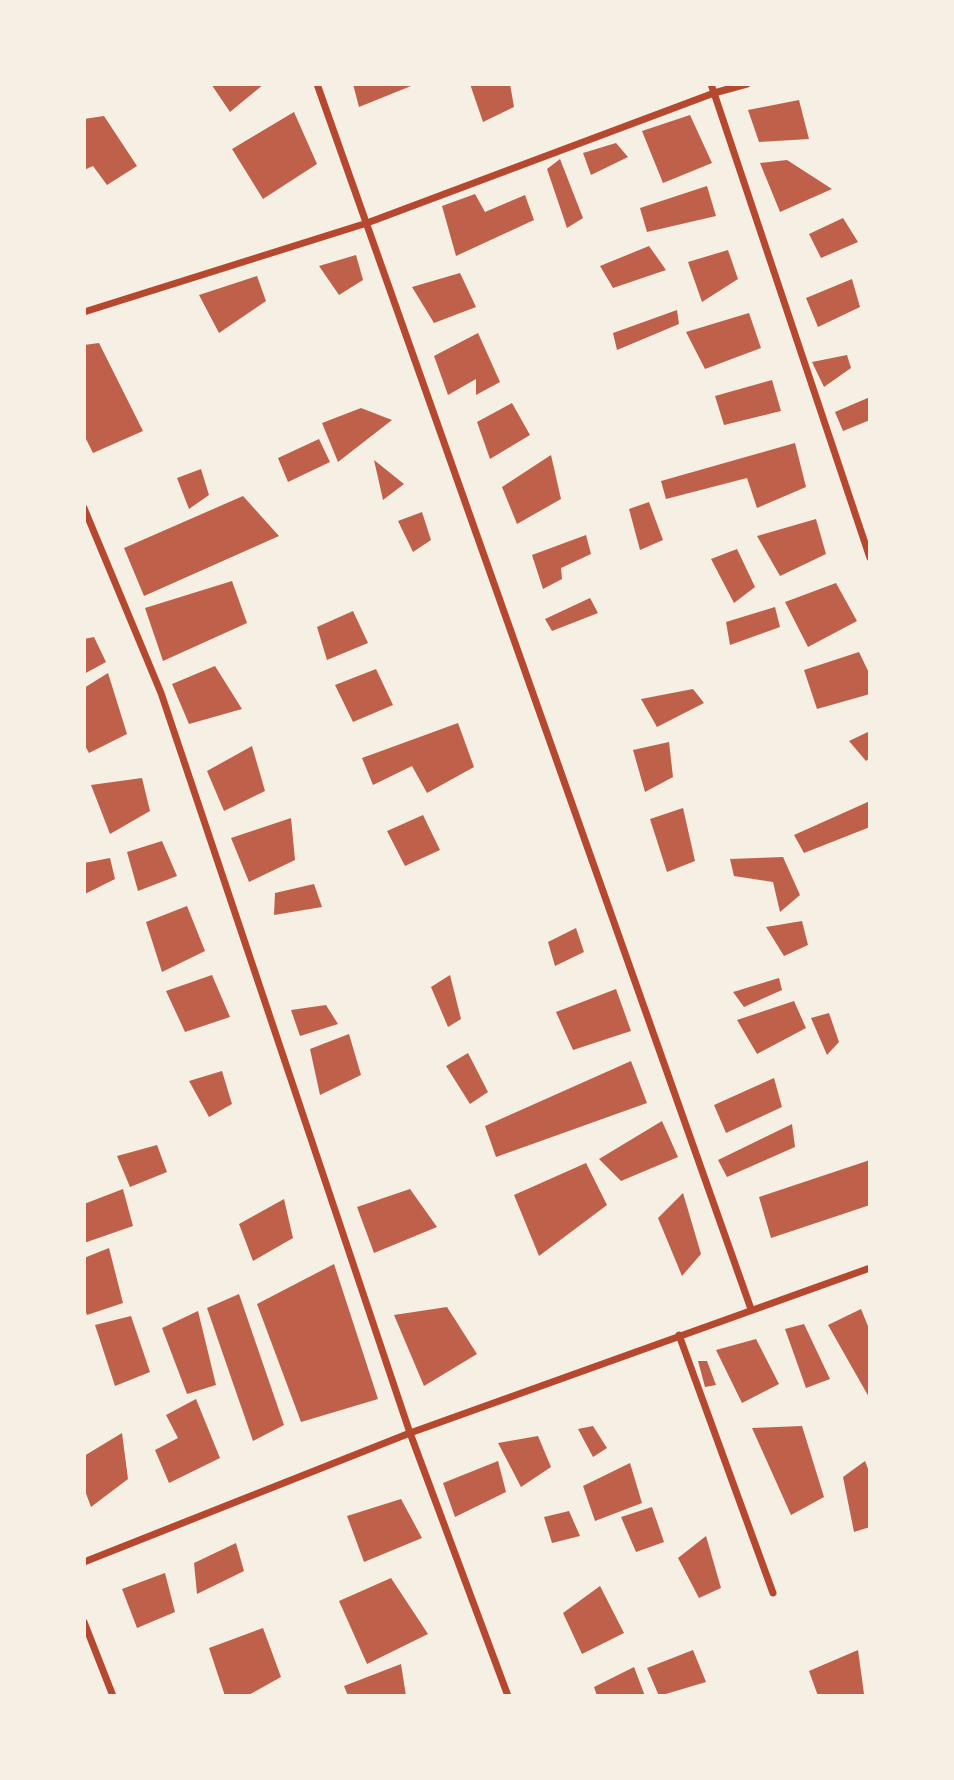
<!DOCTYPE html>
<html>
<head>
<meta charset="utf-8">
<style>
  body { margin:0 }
  #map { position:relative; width:954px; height:1780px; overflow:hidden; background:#f6efe4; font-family:"Nunito Sans",sans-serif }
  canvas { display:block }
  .frame { position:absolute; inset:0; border:86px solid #f6efe4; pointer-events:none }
</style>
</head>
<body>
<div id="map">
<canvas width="954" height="1780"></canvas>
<div class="frame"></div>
</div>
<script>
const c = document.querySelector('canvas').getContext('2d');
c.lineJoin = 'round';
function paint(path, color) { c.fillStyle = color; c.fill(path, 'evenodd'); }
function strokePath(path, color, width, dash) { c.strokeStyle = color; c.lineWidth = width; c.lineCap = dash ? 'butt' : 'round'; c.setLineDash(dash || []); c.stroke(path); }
paint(new Path2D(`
  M211,84h53l-34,28z
  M353,84h63l-57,23z
  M470,84h40l4,23 -31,15z
  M799,100l10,39 -50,3 -11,-32z
  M294,112l23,52 -54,35 -31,-50z
  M690,115l22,48 -49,20 -21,-52z
  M104,116l33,50 -30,19 -14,-19 -9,4v-51z
  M616,143l12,14 -37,18 -8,-22z
  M560,159l23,59 -16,10 -20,-59z
  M787,160l45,29 -52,23 -20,-49z
  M707,186l9,30 -69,16 -7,-24z
  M475,194l10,18 40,-17 9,25 -78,36 -14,-50z
  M843,218l15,24 -37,16 -12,-24z
  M649,246l17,24 -53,18 -13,-22z
  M728,250l10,29 -36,23 -14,-40z
  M356,255l7,25 -24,15 -20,-29z
  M460,273l16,34 -42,16 -22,-36z
  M257,276l9,25 -47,32 -20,-38z
  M852,279l8,28 -42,20 -12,-29z
  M677,310l2,14 -62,26 -4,-17z
  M749,313l12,35 -56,21 -19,-37z
  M478,333l22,49 -24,13v-16l-28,16 -14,-39z
  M99,343l44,88 -50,22 -9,-18v-90z
  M847,355l4,13 -27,19 -12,-25z
  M772,380l9,31 -57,14 -9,-29z
  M870,397v23l-27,11 -8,-19z
  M512,403l18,32 -40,24 -13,-37z
  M361,408l31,12 -54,42 -16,-39z
  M319,439l11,23 -42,20 -10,-24z
  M795,443l11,44 -49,21 -10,-30 -81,21 -5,-18z
  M551,455l10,44 -44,25 -15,-37z
  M374,460l30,24 -21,16z
  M201,469l8,26 -20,14 -12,-31z
  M243,496l36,40 -135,60 -20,-48z
  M649,502l14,38 -23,10 -11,-41z
  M422,512l9,28 -18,12 -15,-31z
  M816,519l10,35 -46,22 -23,-40z
  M586,535l5,19 -30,14 1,11 -19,10 -11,-34z
  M737,549l18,38 -21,16 -23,-44z
  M232,581l15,42 -84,38 -18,-53z
  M836,583l21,38 -49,26 -23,-45z
  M590,598l8,15 -46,18 -7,-12z
  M775,607l5,20 -50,18 -4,-23z
  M353,611l15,32 -41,17 -10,-33z
  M94,637l12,25 -22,12v-35z
  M859,652l11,23v19l-53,15 -13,-39z
  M215,666l27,43 -53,15 -17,-40z
  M376,669l17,36 -40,17 -18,-37z
  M108,673l19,61 -38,19 -5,-9v-56z
  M693,689l11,14 -47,24 -16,-28z
  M458,723l16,44 -47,26 -15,-27 -39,19 -11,-27z
  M870,731v27l-4,3 -17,-20z
  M669,742l4,35 -28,15 -12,-42z
  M252,746l13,45 -41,20 -17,-40z
  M142,778l8,33 -40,23 -19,-49z
  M870,801v26l-66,26 -10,-18z
  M683,808l12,53 -28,11 -17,-53z
  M423,815l17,35 -35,16 -18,-35z
  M291,818l4,42 -46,22 -18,-44z
  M162,841l15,35 -39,15 -11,-39z
  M783,857l17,38 -20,17 -7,-30 -39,-6 -4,-17z
  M110,858l5,21 -30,15 -1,-31z
  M314,884l8,23 -48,8 1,-22z
  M187,906l18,45 -43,21 -16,-50z
  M802,921l6,24 -24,11 -18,-29z
  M576,928l8,24 -29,14 -7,-24z
  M212,975l18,42 -45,15 -19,-41z
  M450,975l11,44 -13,8 -17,-40z
  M779,978l3,12 -38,17 -11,-15z
  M616,989l15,42 -58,19 -17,-38z
  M794,1001l12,27 -49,26 -20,-34z
  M326,1005l12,19 -38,12 -9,-26z
  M829,1013l10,29 -12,13 -16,-37z
  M349,1034l12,41 -41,20 -10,-46z
  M468,1053l20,39 -18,12 -24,-38z
  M631,1061l16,42 -151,54 -11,-31z
  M222,1071l10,33 -23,13 -20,-36z
  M774,1078l8,29 -56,26 -12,-28z
  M662,1121l16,36 -57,24 -22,-22z
  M792,1124l3,23 -68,30 -9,-17z
  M157,1145l10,27 -37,15 -13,-31z
  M870,1160v45l-99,33 -12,-41z
  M586,1163l21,42 -68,51 -25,-61z
  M123,1189l10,37 -49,17v-39z
  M410,1189l27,38 -63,26 -17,-46z
  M683,1193l18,61 -19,22 -24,-58z
  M284,1199l9,39 -40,23 -14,-37z
  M109,1248l14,55 -36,12 -3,-8v-49z
  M334,1264l44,135 -77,23 -44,-118z
  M239,1294l45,131 -31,16 -46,-133z
  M447,1307l30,47 -53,32 -30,-71z
  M861,1309l9,22v68l-42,-74z
  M198,1311l18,74 -29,9 -25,-66z
  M131,1316l19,56 -35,14 -20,-61z
  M804,1324l26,55 -24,9 -21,-59z
  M756,1339l23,45 -37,19 -26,-53z
  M698,1361h9l9,24 -11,2z
  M196,1399l24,59 -51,25 -14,-33 23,-12 -12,-23z
  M593,1426l14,22 -14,9 -15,-28z
  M802,1426l22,71 -33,18 -39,-87z
  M122,1433l6,46 -37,28 -7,-19v-32z
  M538,1436l13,31 -30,20 -23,-44z
  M498,1461l8,31 -51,25 -12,-34z
  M865,1461l5,13v53l-16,5 -11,-55z
  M630,1463l12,40 -47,18 -12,-35z
  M401,1499l21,39 -58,24 -17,-46z
  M652,1507l12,35 -28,10 -15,-35z
  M569,1511l11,25 -28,7 -8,-26z
  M706,1536l15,52 -22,10 -21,-40z
  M236,1543l8,28 -47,23 -3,-31z
  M165,1573l10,39 -38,16 -15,-39z
  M391,1578l37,56 -61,30 -28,-63z
  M600,1586l24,47 -42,21 -19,-41z
  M263,1628l18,49 -34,19h-22l-16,-48z
  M693,1650l13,32 -47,14 -12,-28z
  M858,1650l6,44 -46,2 -9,-25z
  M401,1664l5,32h-58l-4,-10z
  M634,1667l11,29h-48l-3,-9z`), '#bf614a');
strokePath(new Path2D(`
  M317,84l434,1225
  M711,84l159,474
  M84,312l283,-89 347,-130 33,-9
  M84,508l77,185 249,740 98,263
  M679,1335l94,258
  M84,1562l326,-129 460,-165
  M84,1622l29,74`), '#b5482f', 7);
</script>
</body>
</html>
